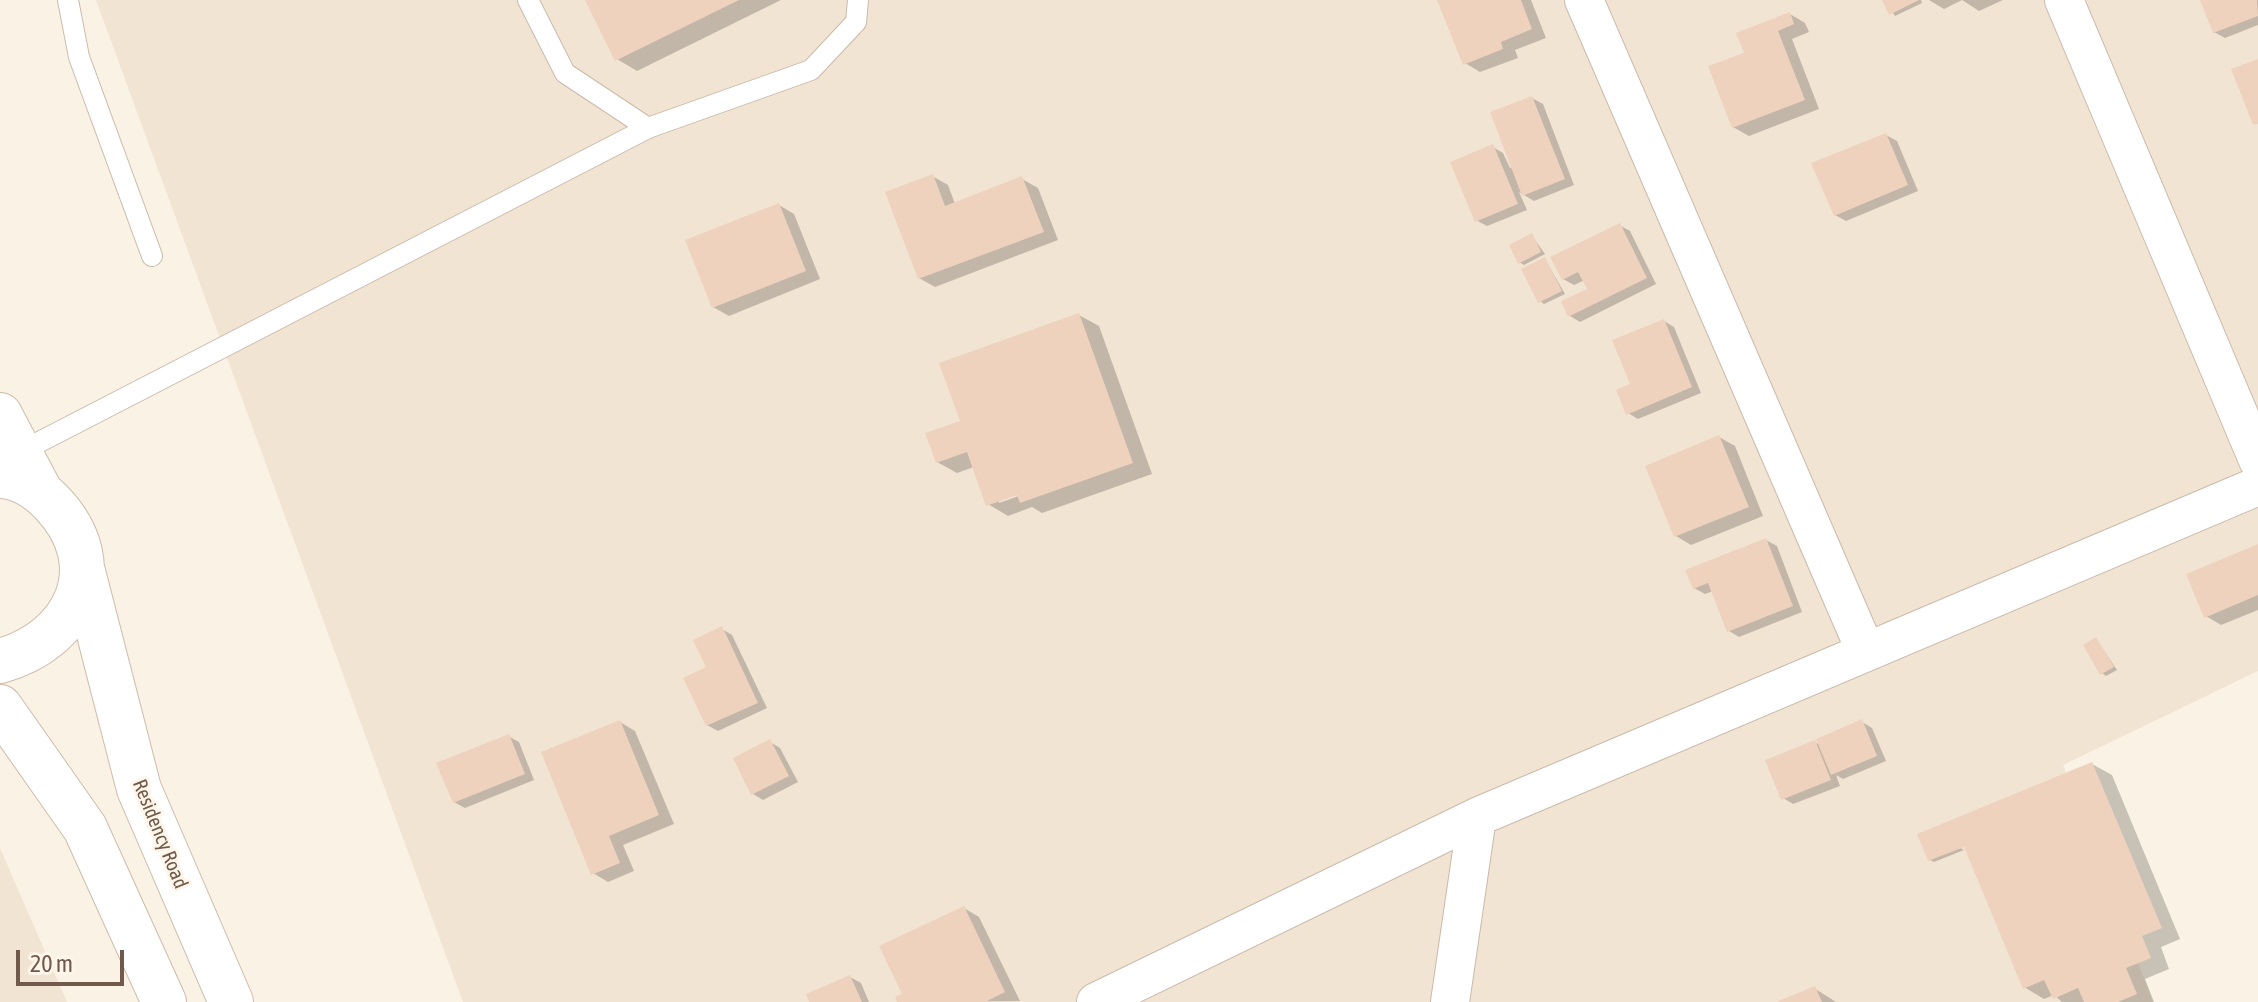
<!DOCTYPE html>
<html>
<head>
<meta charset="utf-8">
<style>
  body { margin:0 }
  #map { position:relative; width:2258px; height:1002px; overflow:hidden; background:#faf2e4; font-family:"Asap Condensed",sans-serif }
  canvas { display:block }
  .scale { position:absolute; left:16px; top:950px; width:108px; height:36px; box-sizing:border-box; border:4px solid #715a4c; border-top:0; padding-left:10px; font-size:24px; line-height:28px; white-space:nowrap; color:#715a4c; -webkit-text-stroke:6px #fef6ea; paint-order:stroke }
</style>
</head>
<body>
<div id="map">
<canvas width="2258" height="1002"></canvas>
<div class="scale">20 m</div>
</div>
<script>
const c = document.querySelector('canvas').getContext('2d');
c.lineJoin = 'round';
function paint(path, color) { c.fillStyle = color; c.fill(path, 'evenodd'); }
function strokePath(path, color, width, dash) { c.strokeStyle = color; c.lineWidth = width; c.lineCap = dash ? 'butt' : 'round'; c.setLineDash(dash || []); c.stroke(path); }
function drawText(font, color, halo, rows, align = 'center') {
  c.font = font + ' "Asap Condensed",sans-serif'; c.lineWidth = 6; c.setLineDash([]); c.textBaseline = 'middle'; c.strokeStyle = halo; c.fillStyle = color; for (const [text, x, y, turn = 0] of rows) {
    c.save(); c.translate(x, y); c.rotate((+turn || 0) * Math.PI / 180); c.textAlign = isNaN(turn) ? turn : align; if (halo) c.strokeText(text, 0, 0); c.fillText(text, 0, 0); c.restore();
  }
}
paint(new Path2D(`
  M96,0h2162v671l-195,94 90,237h-1690z
  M0,848l67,154h-67z`), '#f2e4d3');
paint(new Path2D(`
  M587,0h194l-144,71 -20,-12z
  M1439,0h92l15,38 -31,12 3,8 -38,14 -15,-9z
  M1884,0h37l1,3 -27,13z
  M1929,0h-1h75l-24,11 -17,-11 -18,9z
  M2202,0h56v25l-33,13 -11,-6z
  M1790,14l15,9 4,9 -17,7 27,70 -70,27 -16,-9 13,-73z
  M1532,98l11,6 31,81 -40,16 -15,-9 8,18 -40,16 -11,-6 17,-73 10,6 7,15 3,-1z
  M1886,135l11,6 21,50 -72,30 -11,-6z
  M932,176l16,9 7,19 67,-25 16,9 20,52 -123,47 -16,-9z
  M779,205l15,9 26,65 -91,37 -16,-9z
  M1619,225l11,6 26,53 -76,38 -10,-6 20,-26 -5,-10 -11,5 -11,-6z
  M1532,236l13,18 -21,11 -5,-3z
  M1545,259l20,35 -21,10 -4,-3z
  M1079,315l20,11 53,148 -110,39 -10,-6 -24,9 -20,-12 -14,-37 -17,6 -20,-11 25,-40zM1026,490l1,3 -28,10v-4z
  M1664,321l10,6 27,66 -63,26 -10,-6 5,-27z
  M1719,437l16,9 28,70 -72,29 -15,-9z
  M1766,540l11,6 25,66 -63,25 -10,-6 -16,-40 -8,3 -11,-6z
  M2258,546v64l-37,15 -15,-9z
  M722,629l10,6 35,73 -49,23 -11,-6 2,-57z
  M2096,639l21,31 -11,6 -4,-3z
  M620,722l15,9 39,93 -51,21 11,26 -26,11 -15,-9z
  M1862,722l10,6 14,33 -43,18 -7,-4 4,11 -47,18 -10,-6 32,-56 6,4z
  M508,736l11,6 15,38 -69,28 -11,-6z
  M770,742l10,6 18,34 -35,18 -10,-6z
  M2092,764l20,11 68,164 -19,8 8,22 -24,10 9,23h-92l-8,-7 -10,4 -20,-12 -58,-140 -11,-6 -2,3 11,6 -30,12 -4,-2 -10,-25 31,-13 6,4 -2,-5z
  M964,908l15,9 41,84 -121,1z
  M850,977l11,6 8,19h-58z
  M1814,988l22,14h-56z`), '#0003');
paint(new Path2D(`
  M585,0h154l-124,61z
  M1437,0h84l11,29 -31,13 2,7 -40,16z
  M1882,0h37l-30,15z
  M2200,0h57l1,16 -45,17z
  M1790,12l4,12 -16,7 27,69 -73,28 -24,-62 36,-13 -8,-20z
  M2258,59v65l-5,1 -22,-56z
  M1532,96l33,83 -43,17 -32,-84z
  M1886,133l22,52 -74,31 -23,-53z
  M1493,144l25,60 -43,18 -25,-60z
  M933,174l12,32 77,-30 22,56 -126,47 -33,-87z
  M779,203l27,68 -94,37 -27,-68z
  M1620,223l27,55 -79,39 -7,-16 26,-12 -9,-17 -16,8 -12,-23z
  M1532,233l9,19 -23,12 -9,-19z
  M1545,257l17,34 -24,12 -17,-34z
  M1079,313l54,150 -113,40 -3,-8 -31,11 -19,-54 -31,11 -11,-30 35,-12 -21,-58z
  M1664,319l28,68 -66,28 -10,-25 14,-6 -18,-44z
  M1719,435l30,72 -75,30 -29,-71z
  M1766,538l27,68 -66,26 -19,-49 -15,6 -8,-19z
  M2258,544v51l-54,23 -18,-44z
  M722,626l36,77 -52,23 -23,-48 23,-11 -13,-27z
  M2096,637l18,30 -14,8 -17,-30z
  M1862,719l15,37 -46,19 -15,-36z
  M620,720l39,95 -50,21 11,27 -29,12 -50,-123z
  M509,734l16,40 -72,29 -17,-40z
  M770,739l19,37 -38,19 -18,-37z
  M1815,740l16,40 -50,20 -16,-40z
  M2092,762l70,166 -20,8 9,22 -25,10 11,26 -19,8h-34l-6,-14 -25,11 -9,-19 -21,9 -59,-142 -36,14 -11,-27z
  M964,906l41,86 -20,10h-88l-2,-5 7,-3 -23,-48z
  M850,975l12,27h-53l-3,-8z
  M1815,986l7,16h-46z`), '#eed2be');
const service = new Path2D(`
  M68,0l11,57 73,199
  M528,0l37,73 83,55 163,-58 45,-48 2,-22
  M20,452l628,-324`);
const minor = new Path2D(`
  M1584,0l282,652
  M2064,0l194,460
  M1096,1002l381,-185
  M1450,1002l27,-185 781,-331`);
const secondary = new Path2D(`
  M0,415l39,74
  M0,476c22,1 39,13 53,28 58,62 23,136 -53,157
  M82,568l57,221 92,213
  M0,707l85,121 79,174`);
strokePath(service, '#cbbaab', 22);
strokePath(minor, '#cbbaab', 40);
strokePath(secondary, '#cebbaa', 46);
strokePath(service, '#fff', 20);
strokePath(minor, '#fff', 38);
strokePath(secondary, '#fff', 44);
drawText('20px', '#715a4c', '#fef6ea', [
  ["Residency Road",160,834,68]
]);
</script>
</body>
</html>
